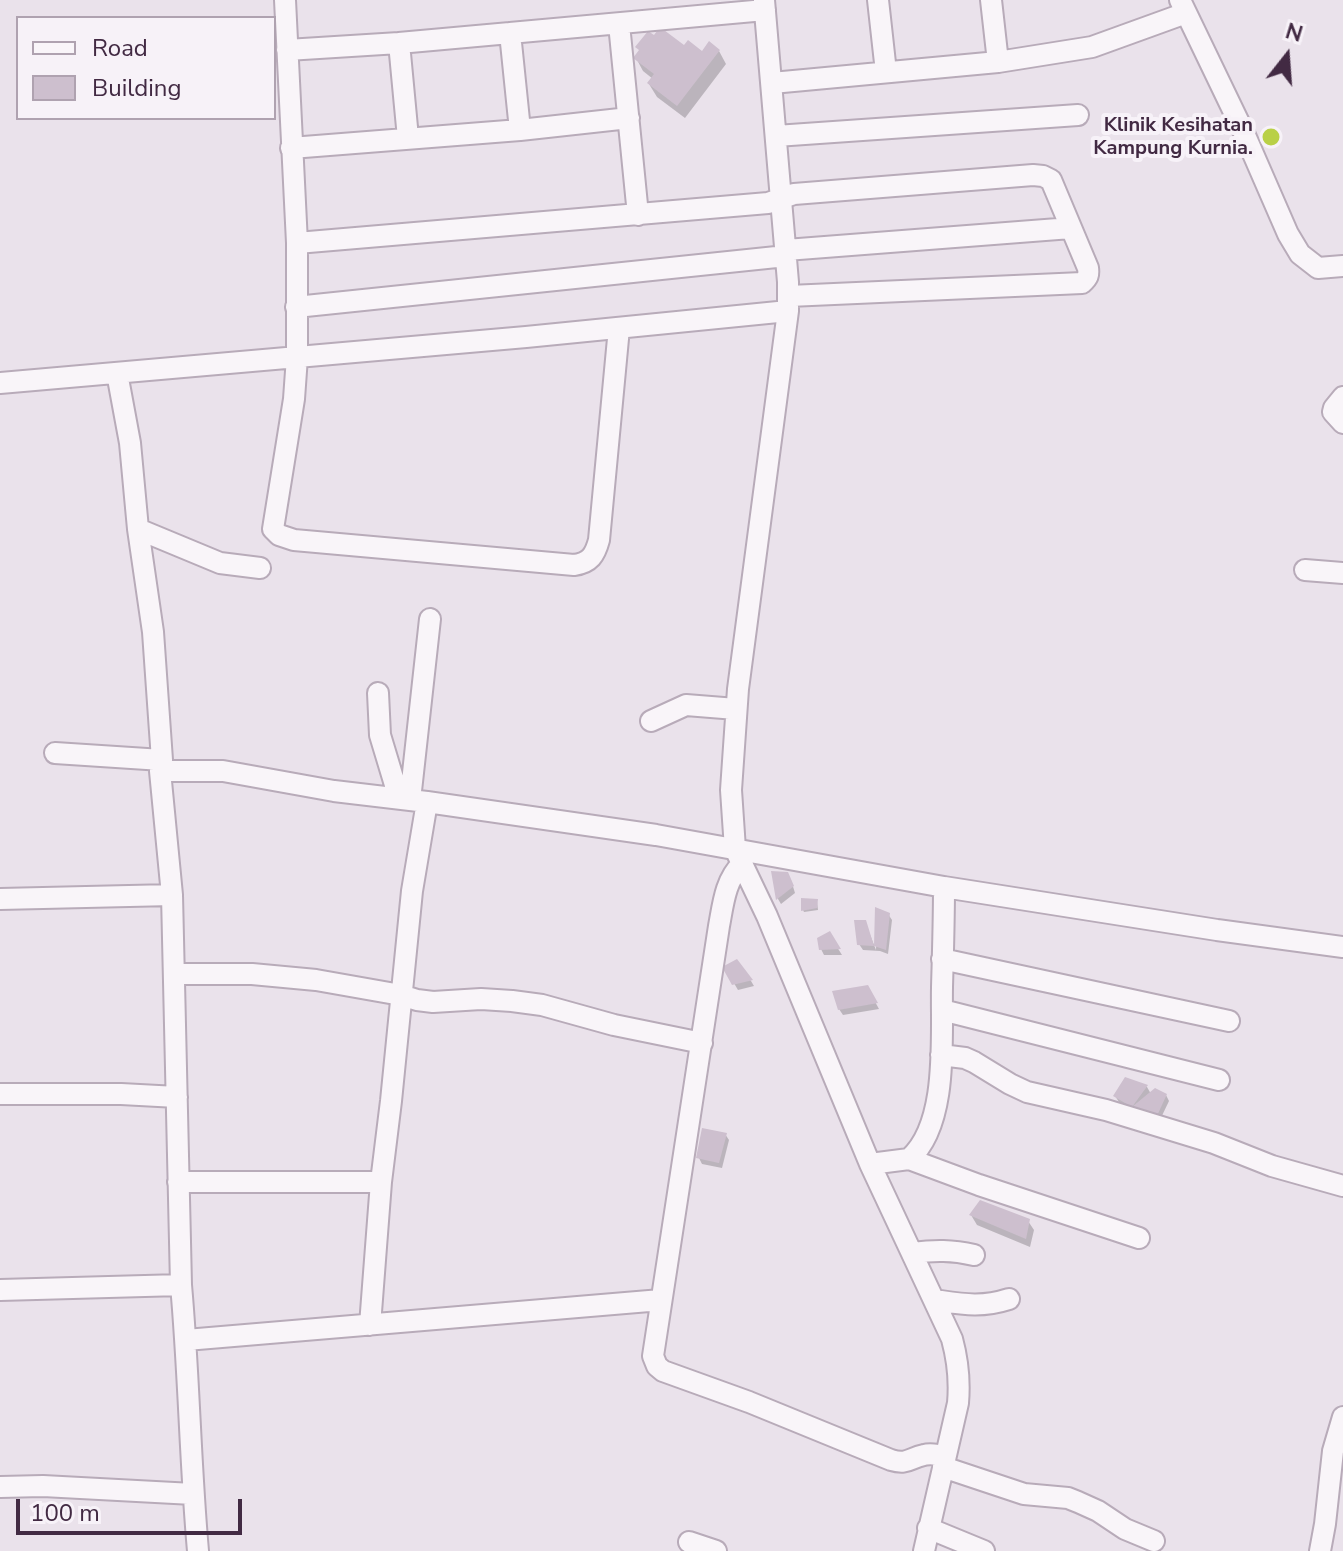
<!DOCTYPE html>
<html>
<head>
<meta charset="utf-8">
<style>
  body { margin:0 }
  #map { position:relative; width:1343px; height:1551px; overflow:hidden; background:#eae2eb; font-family:"Nunito Sans",sans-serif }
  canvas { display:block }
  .legend { position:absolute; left:16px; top:16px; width:260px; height:104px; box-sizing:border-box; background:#f7f2f8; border:2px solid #afa2b0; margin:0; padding:10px 14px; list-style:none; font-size:24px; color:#422a43 }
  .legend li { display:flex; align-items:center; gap:16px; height:40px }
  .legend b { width:40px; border:2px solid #afa2b0 }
  .north { position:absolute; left:1247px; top:16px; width:80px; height:80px; -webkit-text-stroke:6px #f7f2f8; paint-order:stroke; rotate:17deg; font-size:22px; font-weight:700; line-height:32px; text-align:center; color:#422a43 }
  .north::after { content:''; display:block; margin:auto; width:28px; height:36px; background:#422a43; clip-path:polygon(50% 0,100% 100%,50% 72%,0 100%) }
  .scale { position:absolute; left:16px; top:1499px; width:226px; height:36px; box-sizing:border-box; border:4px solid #422a43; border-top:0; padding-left:10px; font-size:24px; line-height:28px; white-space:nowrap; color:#422a43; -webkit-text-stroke:6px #f7f2f8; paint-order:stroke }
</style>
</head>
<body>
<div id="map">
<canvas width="1343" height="1551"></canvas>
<ul class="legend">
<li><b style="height:10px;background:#f9f5f9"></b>Road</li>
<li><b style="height:22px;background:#cdbfce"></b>Building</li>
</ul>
<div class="north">N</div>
<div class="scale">100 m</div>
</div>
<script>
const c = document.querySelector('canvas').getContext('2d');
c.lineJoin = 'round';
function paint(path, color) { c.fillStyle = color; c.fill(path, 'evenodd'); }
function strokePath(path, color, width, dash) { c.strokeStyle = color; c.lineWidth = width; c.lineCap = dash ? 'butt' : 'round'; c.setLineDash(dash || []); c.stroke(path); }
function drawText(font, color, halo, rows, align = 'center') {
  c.font = font + ' "Nunito Sans",sans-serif'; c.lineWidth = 8; c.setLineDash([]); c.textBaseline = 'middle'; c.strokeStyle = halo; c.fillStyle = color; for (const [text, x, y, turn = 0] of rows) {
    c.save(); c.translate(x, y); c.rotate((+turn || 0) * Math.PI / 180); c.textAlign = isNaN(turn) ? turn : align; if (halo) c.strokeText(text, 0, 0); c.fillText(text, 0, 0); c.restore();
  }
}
paint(new Path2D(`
  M684,47l18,6 17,-2 7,13 -41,54 -28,-21 -8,-13 4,-5 -10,-8 -7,-13z
  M774,873l17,7 4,13 -14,11 -3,-5z
  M817,901l1,9 -14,2 -1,-2z
  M877,910l11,4 4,6 -4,34 -8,-3 -17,-1 -4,-6 6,-22 11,28z
  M829,934l13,21h-18l-3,-6z
  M736,962l15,19 3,5 -16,4 -13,-22z
  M867,987l12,22 -36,6 -4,-6z
  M1126,1079l21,8 4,7 15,1 3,6 -10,21 -40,-20 -4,-6z
  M725,1134l4,6 -7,28 -20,-4 -3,-6z
  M971,1215l57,6 6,9 -4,17 -53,-22z`), '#0003');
paint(new Path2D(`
  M660,27l24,18 4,-5 14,11 7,-10 11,9 -43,56 -30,-23 7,-9 -21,-16 6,-8 -4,-3 13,-16 6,4z
  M771,871l17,1 6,14 -18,14z
  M801,898l17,1 -1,9 -16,3z
  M875,907l15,6 -4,37 -12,-4 -17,-1 -3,-25h12l8,26z
  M830,931l11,18 -22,1 -2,-12z
  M737,959l16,21 -21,5 -10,-18z
  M868,985l10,18 -40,7 -6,-19z
  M1125,1077l23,8 -16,22 23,-19 12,6 -11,24 -24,-11 -19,-11z
  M702,1128l25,5 -8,30 -23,-5z
  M980,1200l50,19 -4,20 -57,-24z`), '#cdbfce');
const minor = new Path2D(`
  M285,0l12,243v114l-3,42 -21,130 6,6 15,5 280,25c16,-2 21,-10 25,-25l20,-212
  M764,0l24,282v29l-50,378 -7,101 4,59 32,67 103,248 82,175c6,22 8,41 6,64l-34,148
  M878,0l8,72
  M991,0l7,62
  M1180,0l64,133 44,101 12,20 18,14 25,-2
  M619,24l19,191
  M510,33l10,97
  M399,43l9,95
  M287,50l112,-7 366,-33
  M772,83l226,-21 94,-15 94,-34
  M776,136l302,-21
  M291,148l229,-18 109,-12
  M297,243l471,-40 26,-9 239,-19 10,1 8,4 37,88c1,7 0,10 -6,15l-293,13
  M786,250l285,-22
  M296,307l490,-51
  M117,373l13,70 8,86 15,103 9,128 -2,11 12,124 9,390c8,88 9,177 17,266
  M0,383l526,-46 262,-26
  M1343,397l-9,11 -1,4 10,11
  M138,529l82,34 40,5
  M1305,570l38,3
  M378,693l2,42 19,63
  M651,721l35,-16 50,4
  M55,753l107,7
  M160,771h63l111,20 93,11 229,33 288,52 273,43 126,17
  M410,800l20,-181
  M742,864c-17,16 -19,41 -23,62l-66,430 4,10 6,5 86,31 142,58c17,5 18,-2 33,-5 7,-2 15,0 21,2
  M0,899l172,-4
  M942,959l287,62
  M174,974h78l64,6 85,15 16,5 16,2 48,-3 31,2 30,4 72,20 88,18
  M942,1010l277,70
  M941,1055l24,3 9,4 36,22 17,8 79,18 108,33 58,23 71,20
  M0,1094h121l56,3
  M909,1159c40,-35 32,-122 33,-172 1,-34 2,-67 2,-100
  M870,1164l39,-5 70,26 160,53
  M178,1182h203
  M912,1253c23,-3 40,-3 62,2
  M0,1290l181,-5
  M934,1300c28,4 47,8 75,-1
  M370,1325l11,-143 10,-81 21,-210 15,-89
  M186,1340l475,-40
  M943,1467l81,27 44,4 10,4 20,9 27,18 29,12
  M0,1487l43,-1 150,8
  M928,1528l56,23
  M689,1542l27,9
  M1320,1551l5,-27 8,-73 10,-34`);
strokePath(minor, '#b8abb9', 24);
strokePath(minor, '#f9f5f9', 20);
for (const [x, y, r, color] of [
  [1271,137,10,"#b9d047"]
]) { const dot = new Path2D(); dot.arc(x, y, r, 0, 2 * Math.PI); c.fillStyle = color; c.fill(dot); strokePath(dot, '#f7f2f8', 3); }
drawText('bold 20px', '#422a43', '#f7f2f8', [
  ["Klinik Kesihatan",1253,126],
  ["Kampung Kurnia.",1253,149]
], 'right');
</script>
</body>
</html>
